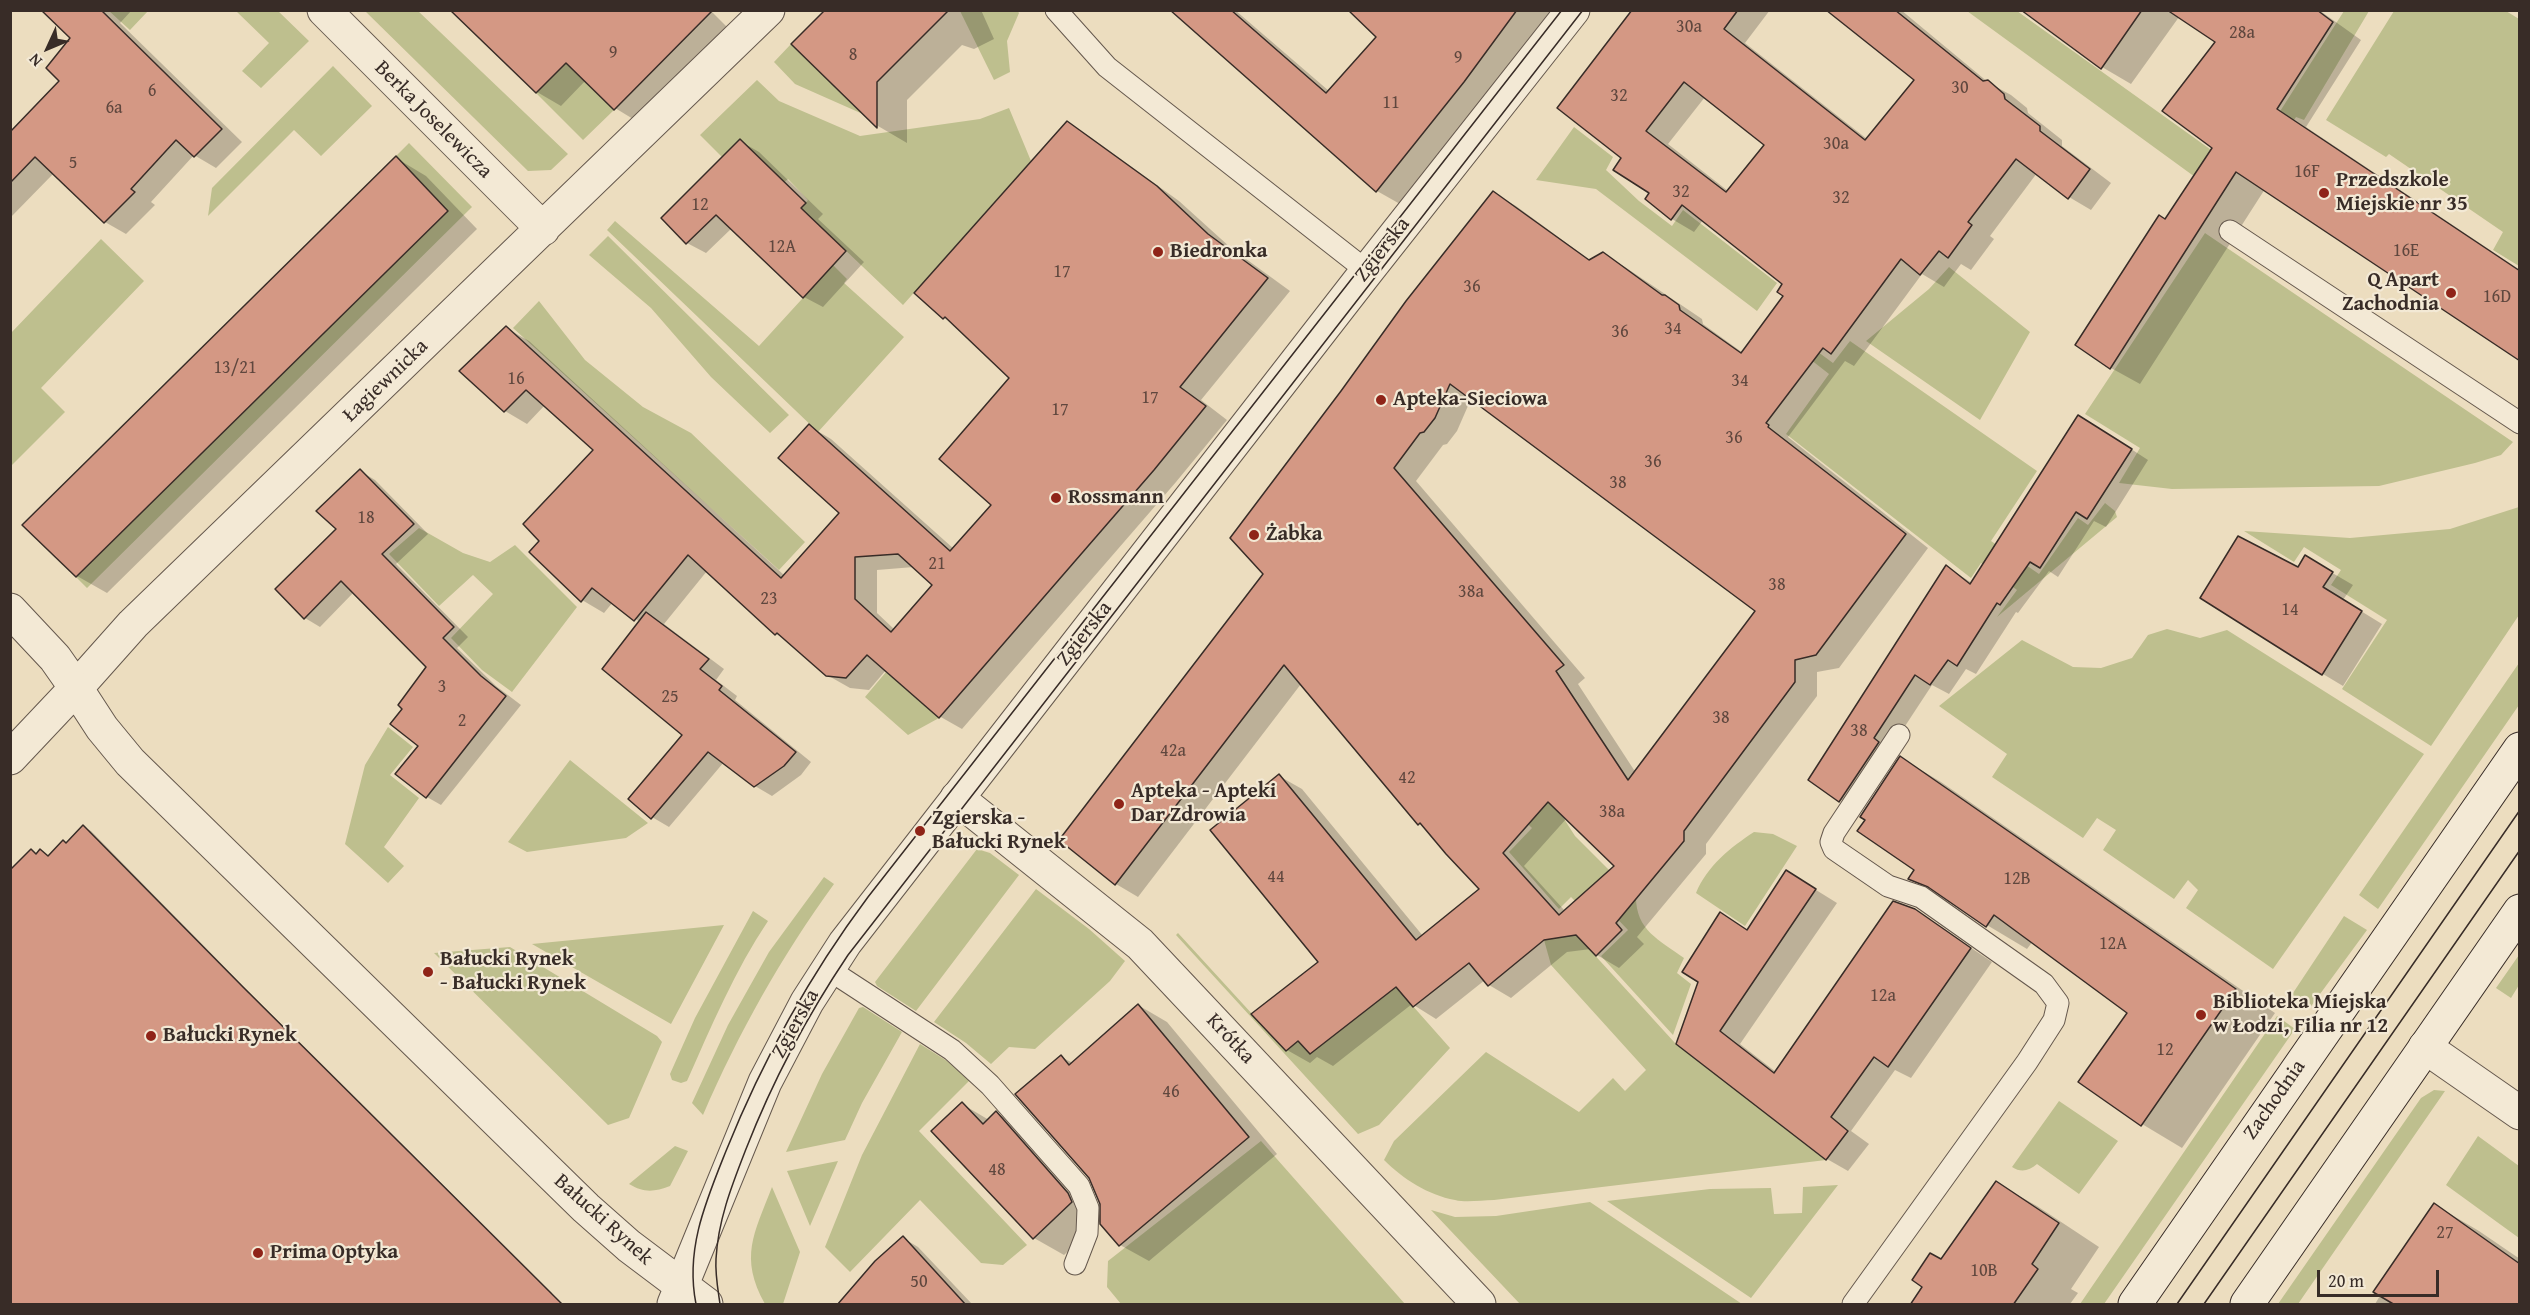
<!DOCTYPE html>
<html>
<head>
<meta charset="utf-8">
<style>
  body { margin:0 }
  #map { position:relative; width:2530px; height:1315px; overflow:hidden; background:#ecddbf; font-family:"Gentium Book Plus",serif }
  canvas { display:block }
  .frame { position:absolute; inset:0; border:12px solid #382c27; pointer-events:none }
  .north { position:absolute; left:18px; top:18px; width:60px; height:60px; -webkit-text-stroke:4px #f3e9d5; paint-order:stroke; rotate:226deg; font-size:16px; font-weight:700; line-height:24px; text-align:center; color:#382c27 }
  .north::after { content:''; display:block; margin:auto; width:21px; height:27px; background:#382c27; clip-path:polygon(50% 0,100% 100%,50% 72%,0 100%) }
  .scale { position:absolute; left:2317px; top:1270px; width:122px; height:27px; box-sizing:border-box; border:3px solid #382c27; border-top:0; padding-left:8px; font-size:18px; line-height:21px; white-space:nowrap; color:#382c27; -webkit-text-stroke:4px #f3e9d5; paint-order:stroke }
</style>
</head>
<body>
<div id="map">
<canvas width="2530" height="1315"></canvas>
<div class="frame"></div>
<div class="north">N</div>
<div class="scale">20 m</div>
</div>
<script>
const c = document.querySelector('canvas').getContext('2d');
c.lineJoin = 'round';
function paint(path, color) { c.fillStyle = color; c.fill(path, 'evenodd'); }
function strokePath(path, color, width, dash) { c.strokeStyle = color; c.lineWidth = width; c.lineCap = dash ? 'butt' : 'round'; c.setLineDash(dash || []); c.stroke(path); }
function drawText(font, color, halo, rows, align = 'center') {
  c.font = font + ' "Gentium Book Plus",serif'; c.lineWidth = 4.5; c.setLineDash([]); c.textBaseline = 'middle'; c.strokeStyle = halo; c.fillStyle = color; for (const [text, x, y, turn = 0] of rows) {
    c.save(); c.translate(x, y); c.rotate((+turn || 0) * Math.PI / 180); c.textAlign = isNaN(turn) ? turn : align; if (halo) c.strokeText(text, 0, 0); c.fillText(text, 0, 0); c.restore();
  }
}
paint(new Path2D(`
  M1017,10l2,3 -12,28 3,31 -16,8 -34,-69z
  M109,11h39l-18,19z
  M236,11h42l31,30 -48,47 -19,-17 27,-28z
  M365,11h53l150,143 -17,16 -23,1z
  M1967,11h50l218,156 -18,26z
  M2344,11h25l-65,109 -8,-3 -12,19 -14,-9z
  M2394,11h112l13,8v247l-26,-16 10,-18 -114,-78 -3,3 -60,-37z
  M791,44l74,71 -70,-31 -21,-22z
  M566,63l48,47 -31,30 -47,-47z
  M333,66l39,40 -51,50 -27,-26 -86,86 4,-28z
  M757,80l22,21 81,35 120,-17 29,-11 22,53 -128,144 -102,-97 7,-8 -20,-21 -9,8 -11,-21 -28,-26 -18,17 -22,-22z
  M1574,127l39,30 -7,13 33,31 33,25 11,-16 94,73 -20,28 -161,-122 -60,-9z
  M409,143l63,64 -385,381 -11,-11 371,-365 -51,-56z
  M615,221l144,125 74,-81 14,14 -3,4 60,54 -86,95 -211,-202z
  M2205,233l308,209 -12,13 -26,8 -96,23 -207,3 -53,-6 21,-35 -55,-34z
  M608,236l181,179 -19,18 -59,-56 -60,-69 -62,-53z
  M101,239l43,42 -103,107 24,24 -54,54v-133z
  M1949,267l81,65 -50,88 -114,-79 63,-52z
  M539,301l46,59 58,47 48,26 114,109 -26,28 -266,-242z
  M1772,318l61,45 17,-22 187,130 -46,70 48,33 39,-56 10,7 17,-22 10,8 2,6 -120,100 20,-27 -36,-27 -10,15 -185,-144 43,-60 -64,-50z
  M2519,507v108l-88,131 -89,-57 45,-69 -56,-35 10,-15 -37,-23 -10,15 -50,-31 106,7 100,-9z
  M419,528l44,25 27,9 25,-17 62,62 -65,85 -30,-22 -31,-32 42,-44 -20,-19 -34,31 -50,-52z
  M2167,629l33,9 27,-8 197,124 -151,215 -87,-61 12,-18 -10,-10 -14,19 -71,-49 13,-20 -19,-12 -14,20 -91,-61 15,-23 -68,-48 83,-66 51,27 28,1 31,-10 16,-23z
  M2519,663v42l-141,204 -19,-14z
  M886,672l53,46 -31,17 -43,-38z
  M388,727l25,20 -23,28 29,23 -35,49 20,19 -16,17 -43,-39 20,-79z
  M570,760l78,63 -22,15 -99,14 -19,-10z
  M1532,769l43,67 61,61c0,33 23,43 48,61l-7,15 14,11 -18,51 -72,-79 27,-26 -27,-28 -14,11 -16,-16 -12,12 -50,-57 23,-24 -24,-23z
  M1754,832l19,2 24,12 -52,80 -49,-33c11,-27 35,-46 58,-61z
  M977,849l13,4 29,22 -103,136 -39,-25 -2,-4z
  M824,877l10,7c-53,73 -95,148 -131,231l-11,-12 36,-78 41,-73z
  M1036,889l53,40 36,32 -15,20 -75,68 -26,-2 -18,17 -25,-21 -32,-21z
  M753,911l15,10c-33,49 -57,106 -81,160l-6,2 -9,-3 -2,-6 25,-56z
  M2344,916l23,14 -58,79 -18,-13z
  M724,925l-53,99 -139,-80z
  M1569,927l106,116 151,117 -332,40c-13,0 -27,3 -39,0 -27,-5 -52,-21 -71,-40l10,-19 92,-89 93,60 34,-34 12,13 21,-21 -95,-105 -7,-25z
  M1178,933l108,118 12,-10 12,13 86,-67 54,61 -71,77 -21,9 -182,-199z
  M510,947l147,89 5,6 -33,76 -21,7 -174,-172z
  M2519,955v30l-8,13 -15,-10z
  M863,1007l39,25 -40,71 -17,37 -59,12 36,-78 37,-66z
  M2277,1016l18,13 -191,275h-24z
  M920,1044l27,17 23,19 -51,51 108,114 -24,20 -22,-2 -61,-63 -70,72 -25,-25 37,-92z
  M2434,1090l11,1 -147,213h-20l143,-206z
  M2059,1101l59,40 -39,53 -42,-30c-8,7 -16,9 -25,3z
  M2478,1136l41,30v72l-73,-53z
  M1261,1141l144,163h-284l-14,-17 1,-26z
  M675,1146l13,5 -18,35c-16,6 -26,7 -41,-2z
  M838,1161l-28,65 -23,-55z
  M1838,1185l-87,113 -144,-97 103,-12 61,-1 3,26 28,-1 1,-26z
  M772,1187l28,65 -17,52h-18c-26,-47 -11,-70 7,-117z
  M1590,1202l152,102h-222l-89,-94 24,7 41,-1z`), '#bebf8e');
paint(new Path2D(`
  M44,10h88l-12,13 122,119 -26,26 -22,-13 -43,47 4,3 -29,29 -21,-12 -51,-49 -44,45v-91l4,4 47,-51 11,-42z
  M452,10h258l20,20 -92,92 -23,-14 -29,-28 -25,26 -24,-14z
  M827,10h154l13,29 -20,10 -12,-4 -55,55v43l-29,-17 -85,-82z
  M1172,10h63l94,81 50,-54 -18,-27h190l-151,194 -23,-13z
  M1634,10h136l-25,33 122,96 49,-59 -87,-70h72l88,73 22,12 16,13 1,5 34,27v6l49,37 -20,27 -22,-13 -32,-24 -47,63 4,3 -23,31 -10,-6 -17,23 -22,-13 -68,92 -9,-5 -57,76 140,111 -89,120 -22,4v24l-111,148v10l-69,83 7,7 -25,24 -22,-13 -6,-6 -24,3 -56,46 -22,-13 -4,-5 -49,39 -24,-15 -79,62 -16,-9 -7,6 -23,-13 -34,-36 67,-52 -41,-186 23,13 121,147 58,-47 -55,-61 -7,-5 -118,-139 -163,213 -22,-13 -55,-44 204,-266 228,-381 23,13 75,55 12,-7 22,13 77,52 1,5 40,29 42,-57 -1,-13 -81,-63 -9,12 -22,-13 -25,-20 4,-7 -28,-35zM1705,97l61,47 -38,47 -60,-47zM1471,399l286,212 -121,162 -58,-89 7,-6 -169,-197 27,-36 4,-1 10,-13zM1567,818l49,48 -51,45 -41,-45z
  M2024,10h295l42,30 -55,87 214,143v90l-255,-171 -125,195 -29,-16 55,-147 48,-74 3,-105 -38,-25 -48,67 -29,-17z
  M1067,123l22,13 90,65 52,47 59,43 -89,109 26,20 -51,62 -214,247 -23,-13 -53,-46 -17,20 -19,-2 -23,-13 -39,-35 -12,-6 -69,-63 -43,53 60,45 -8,11 21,16 -2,4 76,62 -10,13 -29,21 -17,-10 -31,-24 -55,65 -17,-10 32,-82 -44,-113 -27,-20 -9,11 -22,-13 -41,-60 54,-90 -50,-45 -18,19 -22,-13 1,-83 23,13 256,235 56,-63 -32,-87 22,13 123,110 39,-44 18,-127 -57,-54 -38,-31zM914,567l21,18 -40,45 -18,-17v-43z
  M740,141l19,11 64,62 -5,5 46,43 -41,45 -19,-10 -72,-69 -26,25 -19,-10z
  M396,158l30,18 51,53 -370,364 -30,-17z
  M2097,427l51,33 -42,67 -12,-6 -36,56 -9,-6 -31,42 -2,-1 -40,62 -10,-5 -17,25 -17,-9 -42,64 -32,62 -48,-31 137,-213 25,16z
  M360,471l15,9 53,54 -32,30 72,73 -11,11 39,38 25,19 -80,100 -14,-8 -7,-51 8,-80 -74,-74 -34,35 -15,-9z
  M2305,557l48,28 -10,15 39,24 -39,62 -20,-12 -25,-105z
  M1901,758l40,24 334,231 -93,135 -40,-24 -13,-111 -96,-72 -6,8 -117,-70 6,-9z
  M83,827l8,4 159,162 302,300 -6,11 -515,-453 6,3 3,-4 9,6 17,-12z
  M1808,885l29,18 -97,141 36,28 139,-162 77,52 -81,116 -16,-8 -44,61 18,13 -21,27 -21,-12 -149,-116 71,-112z
  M1138,1005l29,17 110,132 -128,107 -29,-16 -18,-25 -38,35 -30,-17 -72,-134 27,16 8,-7 30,18 71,81 4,7 -1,-16 -40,-146 12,6z
  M1996,1183l41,23 62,41 -28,42 7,4 -8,11h-158z
  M2435,1205l44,26 41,28v45h-145z
  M903,1238l15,9 54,57h-133z`), '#0003');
const building = new Path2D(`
  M41,10h60l121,119 -28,28 -18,-17 -45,49 4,3 -31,31 -69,-66 -25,26v-51l49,-51 -13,-13 24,-30z
  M450,10h263l-99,100 -48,-47 -30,30z
  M825,10h124l-72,72v46l-86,-84z
  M1170,10h61l95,83 50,-56 -28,-27h169l-53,72 -88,110z
  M1632,10h106l-14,19 141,111 49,-60 -88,-70h69l88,71 5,-1 16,14 1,5 35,27v5l50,38 -22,30 -52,-40 -48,63 4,3 -24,33 -9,-7 -19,24 -19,-16 -70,95 -8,-6 -57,75 3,2 -1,2 138,107 -90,121 -21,5v22l-111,149v10l-68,82 6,7 -26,26 -20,-21 -32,5 -56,46 -19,-23 -56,44 -17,-20 -86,67 -12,-13 -12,10 -35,-37 67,-52 -108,-132 69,-56 137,166 63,-51 -33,-35 -26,-31 -2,2 -134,-160 -169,220 -56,-45 204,-266 -33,-36 111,-147 65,-90 87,-110 96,69 14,-8 59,43h3l14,10 1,5 61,43 42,-57 -6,-4 5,-8 -100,-79 -11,15 -26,-21 4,-6 -36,-23 8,-12 -64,-50zM1684,82l80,63 -38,47 -80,-61zM1450,384l305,227 -127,169 -72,-109 8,-6 -170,-197 26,-35 4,-1 11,-14zM1548,802l66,64 -55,49 -56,-62z
  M2021,10h121l-41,59z
  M2167,10h150l16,12 -56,87 243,162v90l-284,-189 -126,197 -35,-24 84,-130 6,4 47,-71 -50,-37 53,-69z
  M1067,121l90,65 51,48 60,44 -88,109 26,19 -52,64 -215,248 -72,-63 -21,23 -20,-2 -49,-43 -2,2 -87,-80 -54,66 -42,-33 -11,14 -52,-50 10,-11 -16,-17 70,-74 -67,-60 -22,22 -45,-41 47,-45 275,252 58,-65 -61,-55 31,-34 141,127 41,-46 -52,-46 70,-81 -64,-61 -2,2 -29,-26zM898,554l34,31 -41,47 -36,-33v-42z
  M740,139l66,64 -5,5 45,43 -43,47 -87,-83 -30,29 -25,-26z
  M396,156l52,55 -372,366 -54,-52z
  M2078,415l54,34 -45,70 -11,-7 -36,56 -10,-6 -30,43 -3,-2 -40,63 -9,-6 -18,25 -15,-10 -41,63 5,4 -40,60 -31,-22 138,-215 24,19z
  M360,469l54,55 -32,30 72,73 -11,11 38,38 25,20 -80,102 -31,-24 23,-28 -28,-22 12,-15 -4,-4 28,-38 -85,-86 -37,38 -29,-30 61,-60 -20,-18z
  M2238,536l60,31 7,-12 28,17 -10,15 39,24 -40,64 -122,-77z
  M646,612l63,47 -9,10 22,17 -3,4 77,62 -12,14 -30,21 -46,-35 -57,67 -23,-20 54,-64 -80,-66z
  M1900,756l336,233 -95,137 -63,-44 49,-69 -133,-98 -8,12 -58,-40 -20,-8 6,-9 -57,-39 8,-11 -5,-3z
  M83,825l160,162 320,318h-553v-435l21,-21 5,5 4,-5 8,7 15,-16 3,3z
  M1786,870l30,19 -96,142 54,42 119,-172 22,8 56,39 -83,119 -14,-10 -43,60 17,14 -22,29 -150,-116 22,-62 -16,-10 38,-60 27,18z
  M1138,1004l111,133 -130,109 -19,-22v-20l-11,-26 -74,-84 46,-39 8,10z
  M962,1102l21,22 13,-13 72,82 4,9 -39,37 -102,-108z
  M1996,1181l63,42 -27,41 6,5 -25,36h-103l12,-18 -10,-7 18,-27 11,6z
  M2434,1203l86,61v41h-125l-22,-13z
  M903,1236l63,69h-129l38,-44z`);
paint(building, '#d49884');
strokePath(building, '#382c27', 1.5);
const service = new Path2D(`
  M1056,10l51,57 260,204
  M2230,231l290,192
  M828,969l124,81 38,35 89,101 9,22 -1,25 -12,31
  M1853,1304l174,-242 27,-42 4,-17 -14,-19 -123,-87 -33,-11 -54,-37 -3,-7 3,-9 65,-98`);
const minor = new Path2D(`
  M324,10l219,219
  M10,610l45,48 21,30 57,-64 635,-614
  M957,798l183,146 339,360
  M2425,1047l95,66`);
const tertiary = new Path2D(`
  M10,758l66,-70 26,40 28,34 456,446 43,38 77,58
  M674,1304l91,-222 42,-80 38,-59 522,-672 206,-261`);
const secondary = new Path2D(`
  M2135,1304l385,-555
  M2247,1304l273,-393`);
strokePath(service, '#65584d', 23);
strokePath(minor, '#65584d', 35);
strokePath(tertiary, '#65584d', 35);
strokePath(secondary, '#382c27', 35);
strokePath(service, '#f3e9d5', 21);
strokePath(minor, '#f3e9d5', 33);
strokePath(tertiary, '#f3e9d5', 33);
strokePath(secondary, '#f3e9d5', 33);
strokePath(new Path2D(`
  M696,1304c-11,-55 10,-103 30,-153 37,-92 83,-175 142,-254l694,-887
  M720,1304c-2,-14 -5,-30 -4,-45 2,-39 16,-74 30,-110 27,-69 61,-133 102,-194l735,-945
  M2177,1304l343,-494
  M2204,1304l316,-454`), '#382c27', 1.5);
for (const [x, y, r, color] of [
  [2324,193,6,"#8f2418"],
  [1158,252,6,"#8f2418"],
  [2451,293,6,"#8f2418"],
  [1381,400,6,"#8f2418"],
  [1056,498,6,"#8f2418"],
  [1254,535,6,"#8f2418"],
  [1119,804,6,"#8f2418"],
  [920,831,6,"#8f2418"],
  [428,972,6,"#8f2418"],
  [2201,1015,6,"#8f2418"],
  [151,1036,6,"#8f2418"],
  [258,1253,6,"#8f2418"]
]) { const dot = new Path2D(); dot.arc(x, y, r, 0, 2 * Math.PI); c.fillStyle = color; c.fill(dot); strokePath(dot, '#f3e9d5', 2); }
drawText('18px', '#5f473e', null, [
  ["30a",1689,27],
  ["28a",2242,33],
  ["9",613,53],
  ["8",853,55],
  ["9",1458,58],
  ["30",1960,88],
  ["6",152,91],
  ["32",1619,96],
  ["11",1391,103],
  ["6a",114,108],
  ["30a",1836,144],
  ["5",73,163],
  ["16F",2307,172],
  ["32",1681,192],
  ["32",1841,198],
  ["12",700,205],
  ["12A",782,247],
  ["16E",2406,251],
  ["17",1062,272],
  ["36",1472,287],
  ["16D",2497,297],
  ["34",1673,329],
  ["36",1620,332],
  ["13/21",235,368],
  ["16",516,379],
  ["34",1740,381],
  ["17",1150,398],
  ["17",1060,410],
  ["36",1734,438],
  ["36",1653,462],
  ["38",1618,483],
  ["18",366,518],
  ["21",937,564],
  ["38",1777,585],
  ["38a",1471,592],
  ["23",769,599],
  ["14",2290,610],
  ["3",442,687],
  ["25",670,697],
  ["38",1721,718],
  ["2",462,721],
  ["38",1859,731],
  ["42a",1173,751],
  ["42",1407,778],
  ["38a",1612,812],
  ["44",1276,877],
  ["12B",2017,879],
  ["12A",2113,944],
  ["12a",1883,996],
  ["12",2165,1050],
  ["46",1171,1092],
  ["48",997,1170],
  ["27",2445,1233],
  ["10B",1984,1271],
  ["50",919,1282]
]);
drawText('21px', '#382c27', '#f3e9d5', [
  ["Berka Joselewicza",433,120,45],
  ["Zgierska",1383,250,-52],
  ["Łagiewnicka",386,381,-44],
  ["Zgierska",1085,634,-52],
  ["Zgierska",796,1024,-61],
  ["Krótka",1230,1039,47],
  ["Zachodnia",2275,1100,-55],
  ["Bałucki Rynek",603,1220,42]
]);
drawText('bold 21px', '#382c27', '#f3e9d5', [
  ["Przedszkole",2336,181],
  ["Miejskie nr 35",2336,205],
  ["Biedronka",1170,252],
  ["Q Apart",2439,281,"right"],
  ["Zachodnia",2439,305,"right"],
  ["Apteka-Sieciowa",1393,400],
  ["Rossmann",1068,498],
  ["Żabka",1266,535],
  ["Apteka - Apteki",1131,792],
  ["Dar Zdrowia",1131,816],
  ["Zgierska -",932,819],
  ["Bałucki Rynek",932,843],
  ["Bałucki Rynek",440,960],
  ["- Bałucki Rynek",440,984],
  ["Biblioteka Miejska",2213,1003],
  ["w Łodzi, Filia nr 12",2213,1027],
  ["Bałucki Rynek",163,1036],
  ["Prima Optyka",270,1253]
], 'left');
</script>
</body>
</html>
